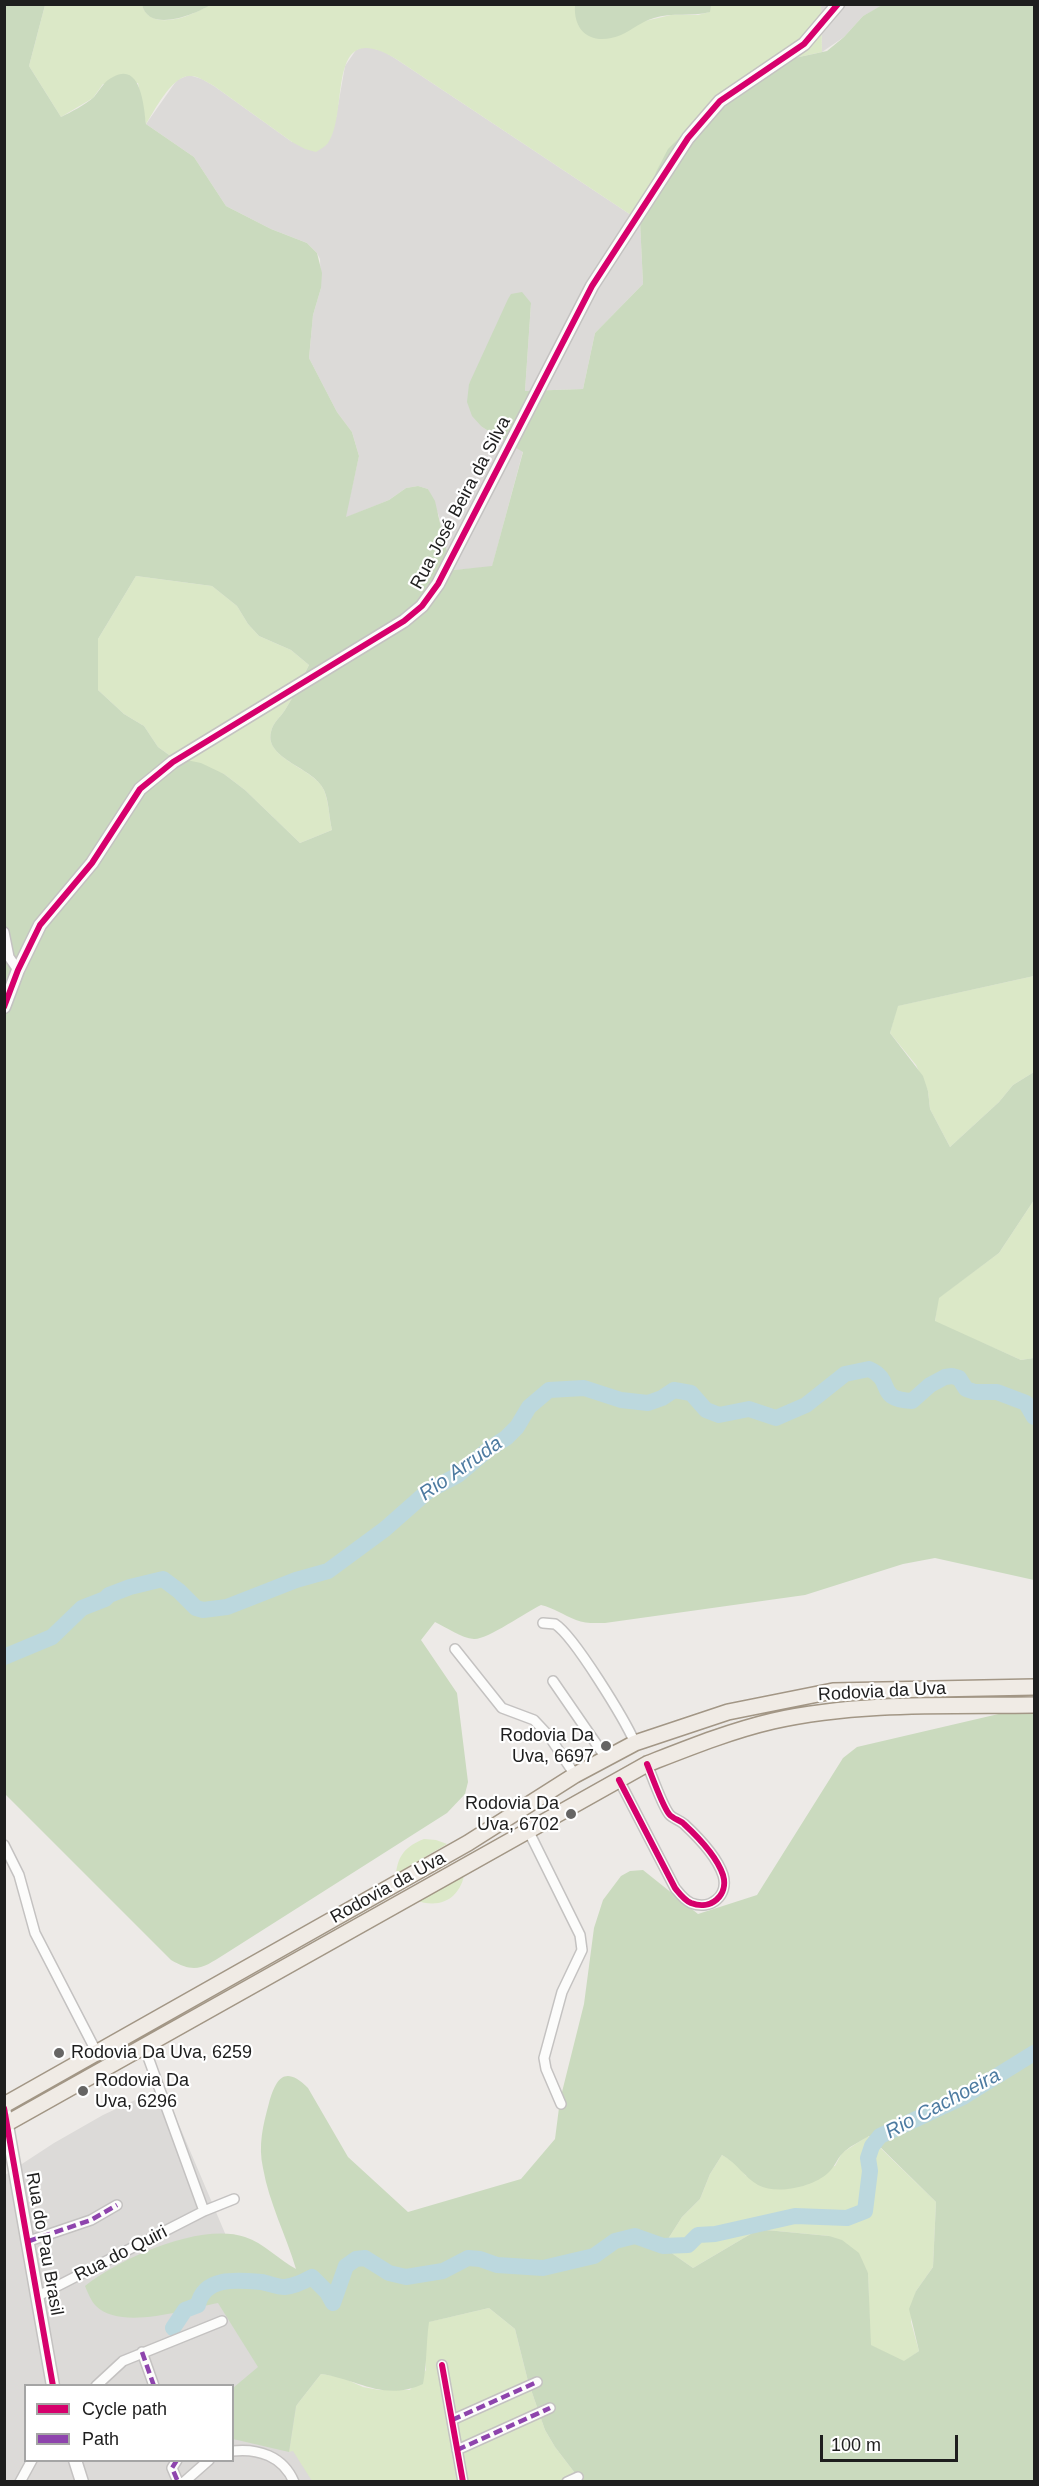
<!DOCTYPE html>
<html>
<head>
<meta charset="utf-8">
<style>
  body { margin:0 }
  #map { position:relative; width:1039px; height:2486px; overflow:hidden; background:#edeae7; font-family:Helvetica,sans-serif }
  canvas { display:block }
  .frame { position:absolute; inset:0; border:6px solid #1e1e1e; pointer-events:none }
  .legend { position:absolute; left:24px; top:2384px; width:210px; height:78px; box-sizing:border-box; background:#fff; border:2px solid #a5a5a5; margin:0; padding:8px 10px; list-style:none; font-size:18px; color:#1e1e1e }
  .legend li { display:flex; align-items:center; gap:12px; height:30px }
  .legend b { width:30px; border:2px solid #a5a5a5 }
  .scale { position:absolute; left:820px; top:2435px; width:138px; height:27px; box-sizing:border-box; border:3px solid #1e1e1e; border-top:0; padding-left:8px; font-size:18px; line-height:21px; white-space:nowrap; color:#1e1e1e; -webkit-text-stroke:4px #fff; paint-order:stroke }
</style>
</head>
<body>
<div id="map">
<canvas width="1039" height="2486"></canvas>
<div class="frame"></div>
<ul class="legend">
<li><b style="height:8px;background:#d6006c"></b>Cycle path</li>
<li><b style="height:8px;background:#8e44ad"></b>Path</li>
</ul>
<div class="scale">100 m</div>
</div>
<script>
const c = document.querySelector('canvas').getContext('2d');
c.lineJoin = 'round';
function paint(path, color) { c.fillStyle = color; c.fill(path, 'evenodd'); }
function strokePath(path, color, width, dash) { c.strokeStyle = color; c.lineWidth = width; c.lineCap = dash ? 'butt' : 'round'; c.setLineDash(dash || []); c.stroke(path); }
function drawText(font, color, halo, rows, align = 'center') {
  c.font = font + ' Helvetica,sans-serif'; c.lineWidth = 4.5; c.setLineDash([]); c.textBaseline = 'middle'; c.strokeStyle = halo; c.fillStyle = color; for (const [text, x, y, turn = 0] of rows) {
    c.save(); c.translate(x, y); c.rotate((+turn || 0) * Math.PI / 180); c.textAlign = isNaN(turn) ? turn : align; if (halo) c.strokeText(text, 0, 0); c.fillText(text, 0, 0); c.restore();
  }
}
paint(new Path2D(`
  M821,5h63l-21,11 -19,21 -22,15z
  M366,46l19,6 11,7 244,162 3,63 -48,49 -12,56 -58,2 6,-88 -62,81 13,43 41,24 -31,116 -38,3 -9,-25 -6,-29 -11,-27 -10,-3 -12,2 -17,12 -44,18 14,-62 -7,-24 -15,-20 -28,-54 4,-43 8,-27 -1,-29 -3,-6 -10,-10 -36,-14 -45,-23 -32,-49 -48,-33 31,-44 12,-5 13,4 12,7 78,56 44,-25 9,-51 11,-16z
  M163,2087l167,394 -325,1v-307l49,-32 49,-28zM26,2386h206v74h-206z`), '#dcdad8');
paint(new Path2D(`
  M210,4l365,1 70,16 26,-6h27l11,-3 2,-7h110l1,47 -32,7 -109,77c-24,23 -31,54 -41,85l-244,-162c-72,-43 -46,53 -68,84 -3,4 -8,6 -12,9l-11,-3 -13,-7 -78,-56c-7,-4 -17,-11 -25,-10 -18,1 -34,34 -43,48l-8,-41 -35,1 -10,14 -32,19 -32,-51 16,-61h97c8,28 52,11 68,-1z
  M136,576l76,10 25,20 11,18 11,12 32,14 18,15c-8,15 -15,31 -24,45 -5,8 -12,12 -14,22 -7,27 45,37 53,58 5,12 5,28 8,40l-32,13 -55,-53 -21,-16 -52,-17 -14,-10 -14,-21 -20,-12 -26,-24v-51z
  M1034,976v96l-21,13 -14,17 -49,45 -20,-38 -2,-18 -12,-26 -26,-32 7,-27z
  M1034,1200v158l-13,2 -86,-38 3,-24 61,-45z
  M424,1839l12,1 11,4 -51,30c2,-19 10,-28 28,-35z
  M465,1871c-4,27 -24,39 -50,29z
  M868,2136l68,66 -3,65 -17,24 -5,31 8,29 -15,11 -34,-17 -2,-72 -39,-37 -63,-6 -12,2 -61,36 -30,-21 19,-30 18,-18 10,-25 12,-19 14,8 10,13 89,-10 7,-13z
  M489,2308l26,21 13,52 17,49 10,17 26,34h-269l-19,-30 -4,1 7,-46 25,-32 20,3 22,10 16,3h31l16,-20 -2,-19 4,-29z`), '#dbe8c7');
paint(new Path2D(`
  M884,4l150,1v971l-136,30 -8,27 33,43 5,15 2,18 20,38 49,-45 14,-17 21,-13v128l-35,53 -60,45 -4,23 86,39 13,-2v222l-99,-22 -32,6 -98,31 -200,28c-9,0 -20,1 -29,-3 -13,-5 -22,-12 -35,-15 -15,7 -54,35 -67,34 -13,-1 -28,-12 -39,-17l-14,18 36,53 11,89 -3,12 -18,19 -222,141c-22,14 -30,20 -54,6l-166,-166 -1,-1789h41l-16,61 32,51c10,-5 24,-12 33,-20 6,-7 10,-16 19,-20 28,-16 31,30 33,47l48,33 32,49 45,23 36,14 10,10 5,20 -1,15 -8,27 -4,43 28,54 15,20 7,24 -13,61 43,-17 17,-12 12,-2 10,3 7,12 10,44 9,25 38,-4 31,-114 -41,-25 -10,-11 -5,-14 2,-18 39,-85 3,-5 11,-2 9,11 -6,88 58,-2 12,-56 48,-49 -3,-63 16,-49 12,-23 13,-13 42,-28 53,-42 14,-7 37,-8 17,-14 19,-21zM136,576l76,10 25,20 11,18 11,12 32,14 18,15c-8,15 -15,31 -24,45 -5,8 -12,12 -14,22 -7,27 44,36 53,58 5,11 5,28 8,40l-32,13 -55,-53 -21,-16 -23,-11 -29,-6 -14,-10 -14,-21 -20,-12 -26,-24v-51z
  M142,5v-1l68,1c-16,10 -61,28 -68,0z
  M575,5v-1l136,1 -1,7c-19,5 -38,0 -56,6 -12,3 -22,12 -33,17 -27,11 -48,-1 -46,-30z
  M1020,1709l14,1v771h-453l-26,-34 -10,-17 -17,-49 -13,-52 -26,-21 -60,14c-3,21 -2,42 -6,62 -40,18 -65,-5 -102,-10l-25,32 -7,46 -56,-13v-51l25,-21 -40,-64c-31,6 -97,28 -122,3 -5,-5 -8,-13 -11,-20 35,-28 116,-64 160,-49 19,6 34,23 51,32 -10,-34 -27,-66 -33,-101 -5,-23 0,-43 6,-65 7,-25 16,-38 39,-15l40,69 60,55 113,-33 34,-40 5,-39 24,-96 10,-76 9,-28 18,-24 9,-5 13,-1 55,44 59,-19 86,-137 14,-11zM869,2136l67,66 -3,65 -17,24 -7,18 10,42 -15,10 -33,-16 -3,-72 -9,-20 -17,-13 -13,-4 -63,-6 -12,2 -61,36 -30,-21 19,-30 18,-18 10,-25 12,-19c16,9 22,22 36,30 19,10 55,2 70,-12 7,-6 10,-17 17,-22 7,-6 16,-10 24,-15z`), '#cadabe');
strokePath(new Path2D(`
  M4,1657l48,-20 30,-29 23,-9 4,-4 21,-8 33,-8 16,12 17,17 7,2 24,-3 69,-27 32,-9 57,-42 43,-38 30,-16 32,-27 16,-10 11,-11 12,-20 20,-17 35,-2 37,12 27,3 14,-5 12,-8 17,3 15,17 13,5 30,-6 27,9 30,-13 39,-31 24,-5c27,12 5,30 43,32l18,-16 15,-8 7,-1 7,2 7,11 9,3h22l29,11 8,14
  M173,2328l12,-18 13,-5c6,-29 40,-25 63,-23 8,1 15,5 24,5 10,-1 18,-5 27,-10l15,15 6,11 13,-37 10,-7 9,-1 24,15 17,4 37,-6 25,-13 12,1 17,6 46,3 51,-12 21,-15 20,-5 28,10 25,-1 10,-10 17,-1 80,-18 52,2 18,-7 5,-40 -2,-13 4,-12 8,-10 83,-39 71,-44`), '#bcd8de', 16);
const minor = new Path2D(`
  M4,932l5,25 9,13
  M543,1623l12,1c19,12 70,96 80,119
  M455,1649l47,59 32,12 15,16 26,39
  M553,1681l53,77
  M619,1780l56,108c5,6 9,12 16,15 20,8 38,-8 32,-28 -6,-18 -25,-38 -39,-51 -4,-4 -11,-5 -15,-10 -7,-9 -17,-38 -22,-50
  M528,1830l52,105 2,15 -20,42 -18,66 2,11 15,35
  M4,1845l15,30 16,58 62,120
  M144,2046l60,165
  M29,2241l62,-21 26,-15
  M38,2296l166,-85 30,-12
  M142,2352l12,34
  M442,2365l21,117
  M96,2386l27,-25 99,-40
  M452,2420l85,-38
  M457,2450l93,-42
  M232,2451c26,-3 51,5 62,31
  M177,2460l-5,8 6,14
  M20,2482l12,-22
  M184,2482l25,-22
  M567,2482l11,-5`);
const tertiary = new Path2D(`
  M4,1007l14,-37 22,-45 52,-62 48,-74 33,-27 231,-141 18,-15 16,-22 154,-298 96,-148 32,-37 84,-57 34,-40
  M4,2108l49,278
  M75,2460l7,22`);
const primary = new Path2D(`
  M4,2105l464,-262 107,-68 60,-32 93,-31 105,-21 201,-4
  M4,2125l643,-361c41,-16 83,-33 126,-43 85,-19 175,-15 261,-16`);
strokePath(minor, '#c4c2c1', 12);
strokePath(tertiary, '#c4c2c1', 15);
strokePath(primary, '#a29685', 18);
strokePath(minor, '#fcfcfb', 9);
strokePath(tertiary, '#fcfcfb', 12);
strokePath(primary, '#f0ebe5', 15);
strokePath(new Path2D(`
  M29,2241l62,-21 26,-15
  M142,2352l12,34
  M452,2420l85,-38
  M457,2450l93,-42
  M177,2460l-5,8 6,14`), '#8e44ad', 4.5, [9, 4.5]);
strokePath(new Path2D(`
  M4,1007l14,-37 22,-45 52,-62 48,-74 33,-27 231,-141 18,-15 16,-22 154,-298 96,-148 32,-37 84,-57 34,-40
  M619,1780l56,108c5,6 9,12 16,15 20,8 38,-8 32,-28 -6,-18 -25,-38 -39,-51 -4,-4 -11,-5 -15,-10 -7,-9 -17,-38 -22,-50
  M4,2108l49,278
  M442,2365l21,117`), '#d6006c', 6);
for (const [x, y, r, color] of [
  [606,1746,6,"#666564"],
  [571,1814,6,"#666564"],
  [59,2053,6,"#666564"],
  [83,2091,6,"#666564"]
]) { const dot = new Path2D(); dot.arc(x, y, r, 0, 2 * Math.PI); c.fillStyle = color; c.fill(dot); strokePath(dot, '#fff', 2); }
drawText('18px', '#1e1e1e', '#fff', [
  ["Rua José Beira da Silva",461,503,-62],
  ["Rodovia da Uva",882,1692,-3],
  ["Rodovia da Uva",388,1888,-29],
  ["Rua do Pau Brasil",44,2244,80],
  ["Rua do Quiri",121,2254,-27]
]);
drawText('18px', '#1e1e1e', '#fff', [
  ["Rodovia Da",594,1736],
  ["Uva, 6697",594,1757],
  ["Rodovia Da",559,1804],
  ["Uva, 6702",559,1825],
  ["Rodovia Da Uva, 6259",71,2053,"left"],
  ["Rodovia Da",95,2081,"left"],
  ["Uva, 6296",95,2102,"left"]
], 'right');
drawText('italic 20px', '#4d7ba1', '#fff', [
  ["Rio Arruda",461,1469,-35],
  ["Rio Cachoeira",943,2104,-28]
]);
</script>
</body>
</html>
